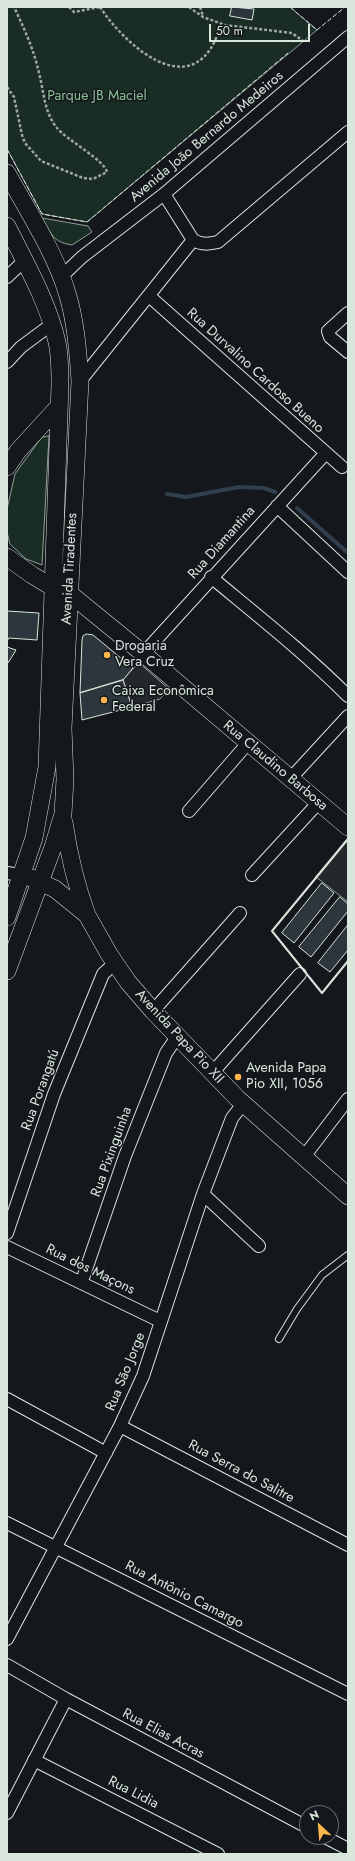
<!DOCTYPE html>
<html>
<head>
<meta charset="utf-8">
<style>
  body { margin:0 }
  #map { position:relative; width:355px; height:1861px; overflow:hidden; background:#14181c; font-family:Jost,sans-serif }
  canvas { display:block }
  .frame { position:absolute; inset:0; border:8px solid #d8e6dc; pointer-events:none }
  .north { position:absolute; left:299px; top:1805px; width:40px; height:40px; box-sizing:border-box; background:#14181c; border:1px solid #626a69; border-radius:50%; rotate:334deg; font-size:11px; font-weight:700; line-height:16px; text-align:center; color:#d8e6dc }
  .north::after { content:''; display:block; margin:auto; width:14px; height:18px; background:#ffb74d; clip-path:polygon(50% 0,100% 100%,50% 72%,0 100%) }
  .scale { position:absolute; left:209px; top:24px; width:101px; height:18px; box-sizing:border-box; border:2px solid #d8e6dc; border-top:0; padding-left:5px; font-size:12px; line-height:14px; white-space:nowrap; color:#d8e6dc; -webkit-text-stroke:3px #14181c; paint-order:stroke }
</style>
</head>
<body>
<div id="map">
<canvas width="355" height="1861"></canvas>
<div class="frame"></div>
<div class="north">N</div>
<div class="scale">50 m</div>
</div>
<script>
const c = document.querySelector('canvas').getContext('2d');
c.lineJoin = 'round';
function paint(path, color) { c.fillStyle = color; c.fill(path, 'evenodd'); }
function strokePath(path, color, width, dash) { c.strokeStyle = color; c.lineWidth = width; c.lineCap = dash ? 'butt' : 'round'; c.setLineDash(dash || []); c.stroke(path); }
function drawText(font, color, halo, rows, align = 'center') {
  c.font = font + ' Jost,sans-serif'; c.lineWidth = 3; c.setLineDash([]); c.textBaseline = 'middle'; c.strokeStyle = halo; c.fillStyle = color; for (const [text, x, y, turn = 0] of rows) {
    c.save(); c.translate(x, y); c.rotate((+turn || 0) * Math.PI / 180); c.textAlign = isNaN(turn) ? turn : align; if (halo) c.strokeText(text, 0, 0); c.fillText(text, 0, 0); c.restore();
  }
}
const green = new Path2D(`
  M7,7h283l27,23 -230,192 -45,-8 -35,-65z
  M42,218l46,8 4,6 -20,13c-19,-3 -21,-11 -30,-27z
  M49,436l-7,129 -16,-6 -16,-15 -3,-12v-23l8,-35 26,-36z`);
paint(green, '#1a2d24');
strokePath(green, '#939e99', 1);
const parking = new Path2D(`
  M139,663l30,26 -9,10 -28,8 -9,-27z
  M348,838v64l-32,-25z`);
paint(parking, '#24282b');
strokePath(parking, '#939e99', 1);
strokePath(new Path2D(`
  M167,494l19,3 53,-10 25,1 11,4
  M297,508l51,45`), '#2f3f4d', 4);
const building = new Path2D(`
  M232,7l22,2 -2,11 -22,-4z
  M7,611l32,2 -2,27 -28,-2 -2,3z
  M87,634l6,1 40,33 -10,12 -43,13 2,-53 1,-4z
  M7,647l9,3 -8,13 -1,-1z
  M123,680l9,27 -50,13 -2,-27z
  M322,883l12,10 -40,50 -12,-10z
  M340,897l8,7v7l-37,46 -12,-10z
  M348,925v25l-18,22 -12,-9z`);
paint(building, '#2c363c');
strokePath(building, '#d8e6dc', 1);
const lane = new Path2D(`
  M279,1339l18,-30 25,-34 26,-20`);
const street = new Path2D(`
  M164,194l29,46c9,5 16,4 25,2l130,-110
  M7,277l17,-16
  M61,277l21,-20 82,-63 184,-157
  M149,296l193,171
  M348,313l-20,18 2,6 18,15
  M7,362l14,-15 31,-23
  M80,381l113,-141
  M277,506l71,66
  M211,577c47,39 94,76 137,119
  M143,654l182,-200
  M291,778l57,-62
  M189,811l59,-68
  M7,873l14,2
  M252,875l67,-73
  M153,1011l87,-98
  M212,1073l88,-99
  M303,1158l45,-59
  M203,1194l56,52
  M7,1233l47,-139 49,-120 12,-11
  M7,1247l153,74
  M82,1281l43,-125 41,-103 11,-16
  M7,1399l99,54
  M120,1426l228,119
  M7,1523l341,171
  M7,1639l113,-213 23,-50 60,-182 29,-76 11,-14
  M7,1665l59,34 241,128
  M34,1760l184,94
  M7,1813l59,-114
  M325,1837l23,12`);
const secondary = new Path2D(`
  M7,173c21,38 49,81 61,123 8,28 10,56 12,85l-17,347 2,51 -2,35 -10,33 -46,124
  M7,226c18,36 41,76 50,116 3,14 3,28 3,43l-13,382 -13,71 -27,79
  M7,467l11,-16 41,-45
  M7,557l25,18 20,12 17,6 71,58 208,176
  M64,822c5,34 11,60 23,93
  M31,878l24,11 32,26 22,39 19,28 25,29 84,87 111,98`);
strokePath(lane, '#d8e6dc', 8);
strokePath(street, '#d8e6dc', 14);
strokePath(secondary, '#d8e6dc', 18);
strokePath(new Path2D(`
  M69,7l5,5 26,-5
  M100,7c29,44 98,100 121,17
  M189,7l14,10 22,8 67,8 11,8
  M200,7l3,9
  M7,87l7,10 8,38 3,8 16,18 42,17 10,1 14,-7c-3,-12 -40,-32 -50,-44 -13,-16 -13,-36 -18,-55 -5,-23 -15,-45 -25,-66`), '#9da8a2', 2.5, [3, 2]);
strokePath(lane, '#14181c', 6);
strokePath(street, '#14181c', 12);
strokePath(secondary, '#14181c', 17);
strokePath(new Path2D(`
  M290,7l27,23 28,-23
  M7,149l35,65 45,8 201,-169`), '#d8e6dc', 1, [5, 2]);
strokePath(new Path2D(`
  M348,839l-76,92 50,62 26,-32`), '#d8e6dc', 2);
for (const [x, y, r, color] of [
  [107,655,4,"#ffb74d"],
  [104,700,4,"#ffb74d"],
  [238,1077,4,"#ffb74d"]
]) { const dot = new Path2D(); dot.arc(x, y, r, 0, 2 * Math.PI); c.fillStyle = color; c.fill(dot); strokePath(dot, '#14181c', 1.5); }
drawText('14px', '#8ac095', '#14181c', [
  ["Parque JB Maciel",97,97]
]);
drawText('14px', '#d8e6dc', '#14181c', [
  ["Avenida João Bernardo Medeiros",207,137,-40],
  ["Rua Durvalino Cardoso Bueno",255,371,42],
  ["Rua Diamantina",222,543,-48],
  ["Avenida Tiradentes",70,569,-87],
  ["Rua Claudino Barbosa",275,766,40],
  ["Avenida Papa Pio XII",179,1037,47],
  ["Rua Porangatú",41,1090,-70],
  ["Rua Pixinguinha",112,1152,-70],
  ["Rua dos Maçons",90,1270,26],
  ["Rua São Jorge",126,1372,-68],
  ["Rua Serra do Salitre",241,1472,28],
  ["Rua Antônio Camargo",184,1595,27],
  ["Rua Elias Acras",163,1734,28],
  ["Rua Lidia",133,1793,27]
]);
drawText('14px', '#d8e6dc', '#14181c', [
  ["Drogaria",115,647],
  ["Vera Cruz",115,663],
  ["Caixa Econômica",112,692],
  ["Federal",112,708],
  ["Avenida Papa",246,1069],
  ["Pio XII, 1056",246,1085]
], 'left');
</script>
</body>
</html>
